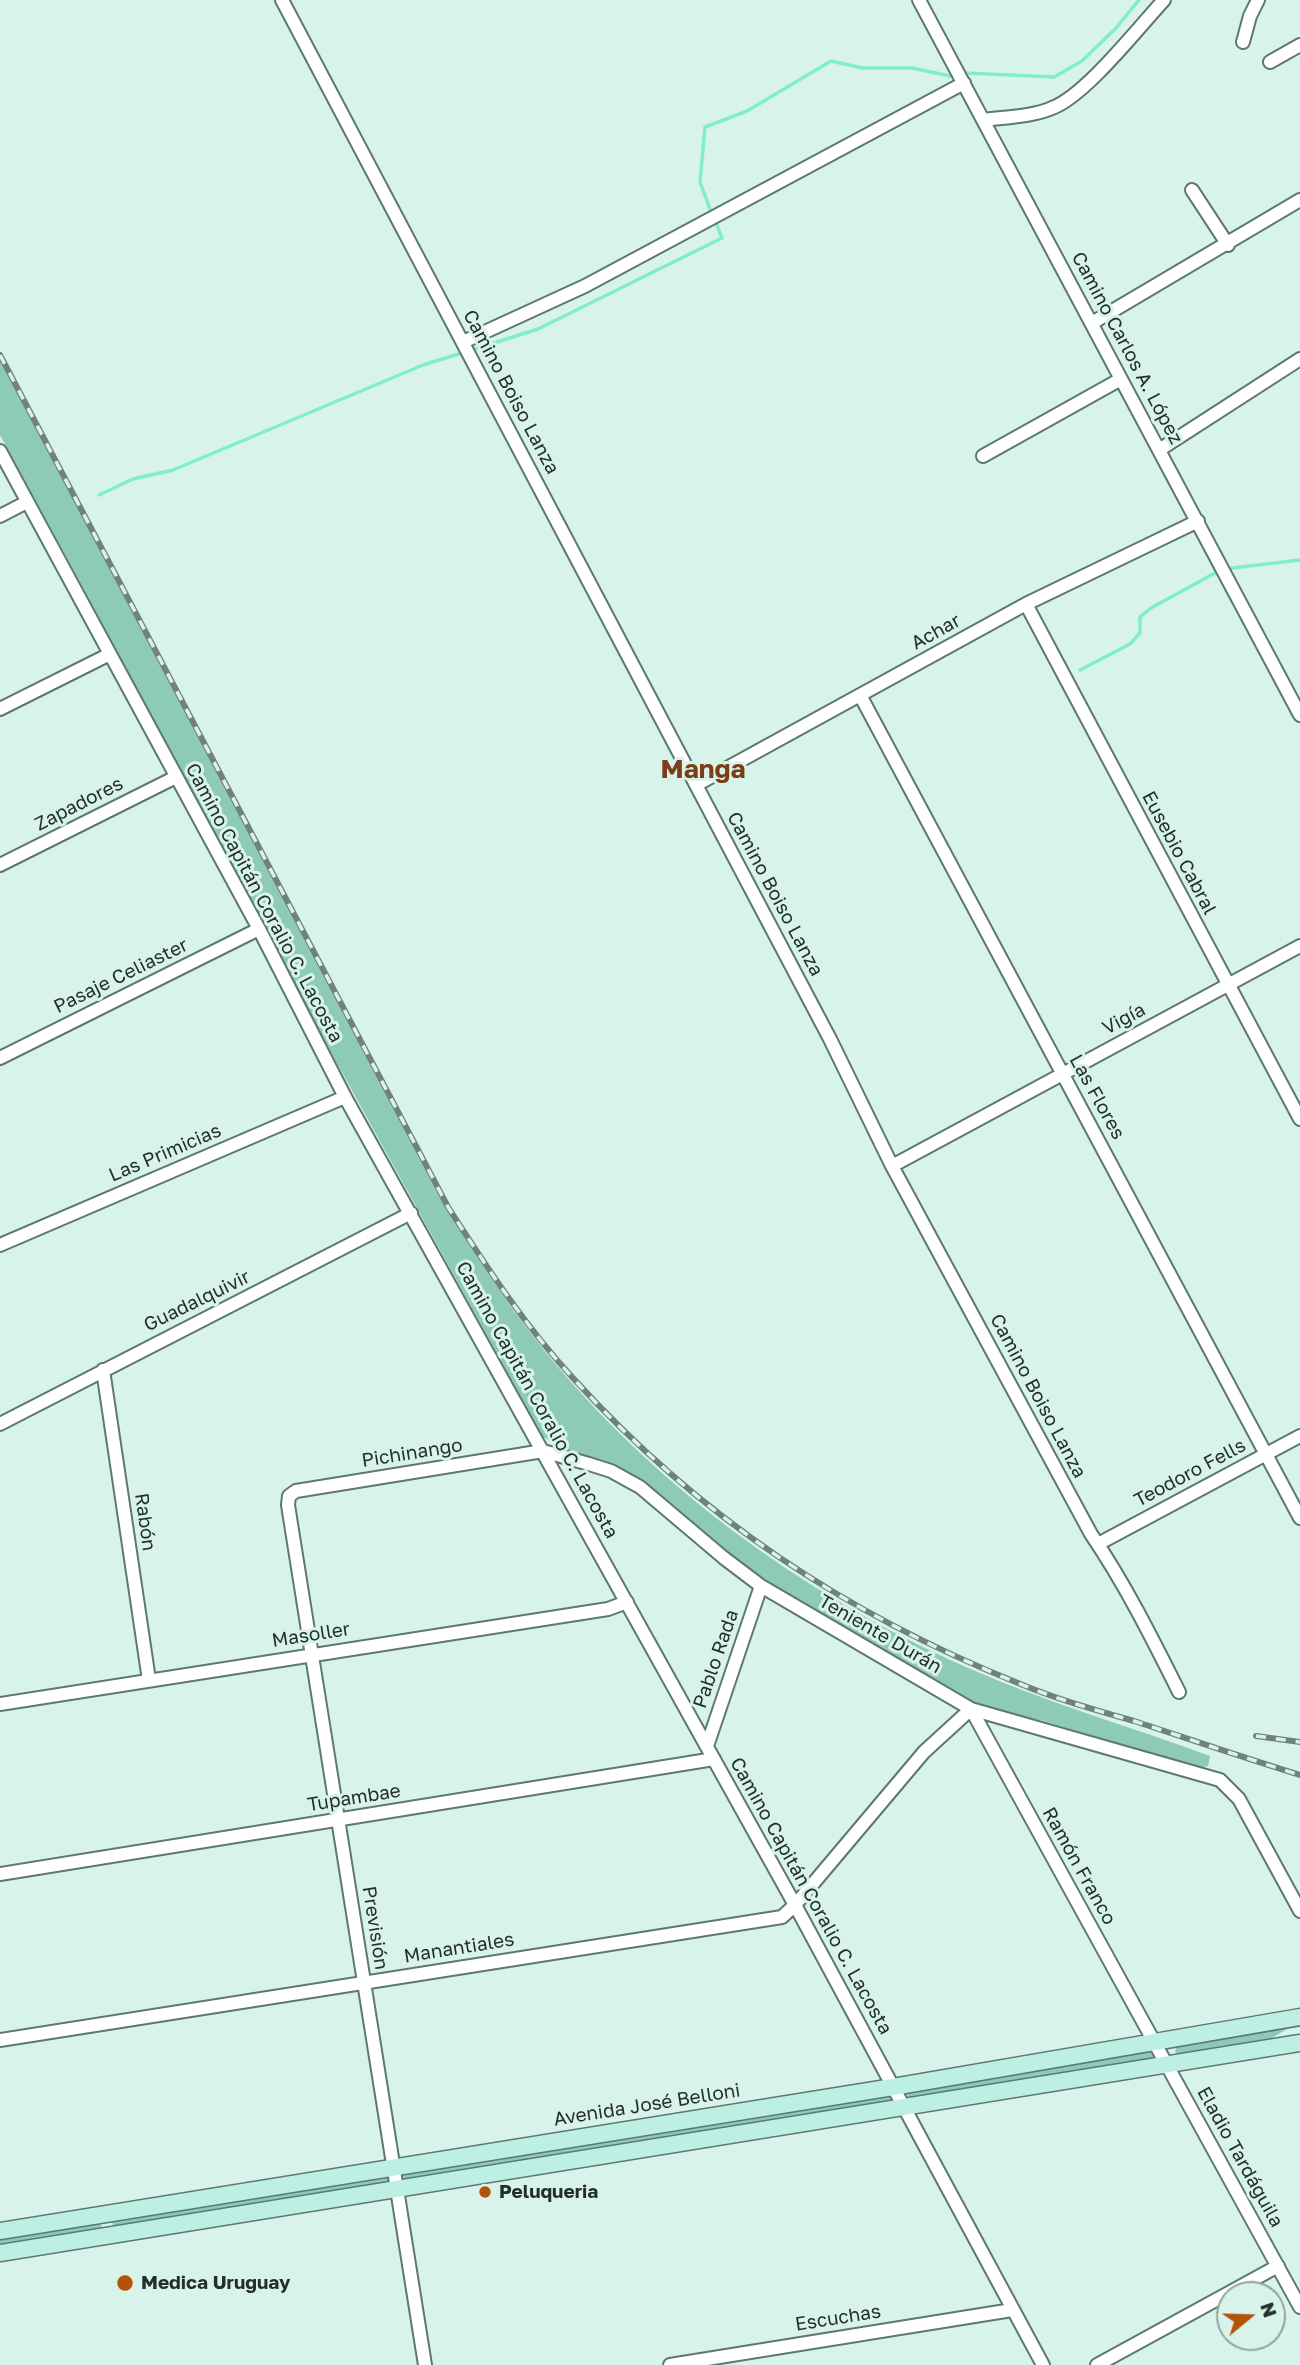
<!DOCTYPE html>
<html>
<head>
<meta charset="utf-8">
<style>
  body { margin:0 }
  #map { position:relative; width:1300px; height:2365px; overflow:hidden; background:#d8f4ea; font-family:"Golos Text",sans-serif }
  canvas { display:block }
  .north { position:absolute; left:1216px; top:2281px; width:70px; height:70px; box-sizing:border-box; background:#d8f4ea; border:2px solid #90a59e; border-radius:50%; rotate:71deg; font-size:19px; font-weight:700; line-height:28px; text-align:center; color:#242f2c }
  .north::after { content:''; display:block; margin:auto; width:24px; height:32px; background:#b3530a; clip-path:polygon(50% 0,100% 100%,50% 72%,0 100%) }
</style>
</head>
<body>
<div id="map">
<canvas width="1300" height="2365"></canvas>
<div class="north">N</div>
</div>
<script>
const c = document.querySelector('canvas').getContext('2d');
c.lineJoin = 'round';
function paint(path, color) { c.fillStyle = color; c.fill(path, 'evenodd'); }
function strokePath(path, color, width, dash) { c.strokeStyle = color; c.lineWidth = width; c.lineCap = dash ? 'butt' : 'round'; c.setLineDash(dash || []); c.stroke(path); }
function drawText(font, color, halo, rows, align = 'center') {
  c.font = font + ' "Golos Text",sans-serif'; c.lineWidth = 6; c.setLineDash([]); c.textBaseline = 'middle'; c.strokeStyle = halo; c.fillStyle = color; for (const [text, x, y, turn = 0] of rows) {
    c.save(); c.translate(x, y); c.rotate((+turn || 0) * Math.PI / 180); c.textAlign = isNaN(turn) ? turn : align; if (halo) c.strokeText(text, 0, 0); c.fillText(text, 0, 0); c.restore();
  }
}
paint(new Path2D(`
  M0,361l438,834c31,50 62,99 98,145 112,142 265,254 430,327 79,35 163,59 244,89l-2,10 -10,2 -154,-47 -43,-9 -25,-9 -92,-49 -112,-67 -166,-124 -35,-11 -28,-15 -264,-479 -202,-382 -77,-141z
  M1300,2025l-11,3 -26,15 -84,14 -4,-6 3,-6z
  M1150,2048l8,9 -3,4 -245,38 -5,-7z
  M891,2091l3,8 -1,2 -489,79 -2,-9z
  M389,2172l2,12 -278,44 -1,-9z
  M99,2220l3,7 -1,4 -101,17v-13z`), '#8ecab8');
strokePath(new Path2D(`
  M966,73l88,4 28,-16 34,-33 23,-28
  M710,209l-10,-27 5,-55 42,-16 84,-50 31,7h50l38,8
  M475,349l63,-20 184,-91 -5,-13
  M99,495l34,-16 40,-9 250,-105 39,-12
  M1232,568l68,-8
  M1080,670l50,-26 10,-11v-16l11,-9 64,-35`), '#80edcf', 3.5);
const street = new Path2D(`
  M282,0l548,1039 62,127 199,368c34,50 61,104 88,158
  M919,0l381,715
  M1243,42l7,-26 8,-16
  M1270,62l30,-17
  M984,120c22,-3 47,-3 68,-12 33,-12 86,-80 112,-108
  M1192,190l36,55
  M1092,323l208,-123
  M463,342l122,-56 379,-203
  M1159,450l141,-91
  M0,451l259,478 86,168 450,808 248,460
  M983,456l138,-77
  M0,516l27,-14
  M1026,604l274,515
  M860,695l440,823
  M0,709l110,-55
  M696,785l330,-181 172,-83
  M0,865l176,-88
  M0,1058l259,-129
  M892,1166l408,-220
  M0,1245l345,-148
  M103,1370l46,310
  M0,1424l411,-211
  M1098,1544l202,-108
  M0,1704l608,-95 19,-7
  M707,1746l54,-160
  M0,1874l714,-115
  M0,2040l782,-123 13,-12 129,-153 47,-43 329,598
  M425,2365l-137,-860 1,-9 7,-5 247,-40 46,13 22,7 29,16 84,71 37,28 210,123 249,71 19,19 61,112
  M670,2365l342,-55
  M1097,2365l181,-99`);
const secondary = new Path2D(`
  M0,2231l893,-144 407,-70
  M0,2253l1300,-210`);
strokePath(street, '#5e7870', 16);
strokePath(secondary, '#5e7870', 19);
strokePath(street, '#fff', 12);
strokePath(secondary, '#beefe5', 16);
const rail = new Path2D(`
  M0,355l448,852c38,59 77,119 125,171 125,138 273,236 445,305 38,16 77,27 116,38 55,18 111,37 166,54
  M1256,1736l44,6`);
strokePath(rail, '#70827c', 6);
strokePath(rail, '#d8f4ea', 3.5, [10]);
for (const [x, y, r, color] of [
  [485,2192,7,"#b3530a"],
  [125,2283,9,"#b3530a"]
]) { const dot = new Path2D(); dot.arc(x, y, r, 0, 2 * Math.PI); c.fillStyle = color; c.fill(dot); strokePath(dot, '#d8f4ea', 2.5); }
drawText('19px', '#242f2c', '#d8f4ea', [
  ["Camino Carlos A. López",1127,348,62],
  ["Camino Boiso Lanza",511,392,62],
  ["Achar",936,632,-29],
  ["Zapadores",79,804,-27],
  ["Eusebio Cabral",1179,853,62],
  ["Camino Boiso Lanza",775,894,62],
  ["Camino Capitán Coralio C. Lacosta",264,903,62],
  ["Pasaje Celiaster",121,976,-26],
  ["Vigía",1124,1019,-28],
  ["Las Flores",1097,1097,61],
  ["Las Primicias",165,1153,-23],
  ["Guadalquivir",197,1301,-26],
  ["Camino Boiso Lanza",1038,1396,62],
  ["Camino Capitán Coralio C. Lacosta",537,1400,61],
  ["Pichinango",412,1453,-9],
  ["Teodoro Fells",1190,1473,-28],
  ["Rabón",145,1522,82],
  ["Teniente Durán",880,1634,30],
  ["Masoller",311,1635,-9],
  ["Pablo Rada",716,1659,-71],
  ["Tupambae",354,1798,-9],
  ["Ramón Franco",1079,1866,61],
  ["Camino Capitán Coralio C. Lacosta",811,1896,61],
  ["Previsión",375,1928,81],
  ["Manantiales",459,1948,-9],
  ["Avenida José Belloni",647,2105,-9],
  ["Eladio Tardáguila",1240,2157,61],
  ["Escuchas",838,2318,-9]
]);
drawText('bold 19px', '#242f2c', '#d8f4ea', [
  ["Peluqueria",499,2192],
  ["Medica Uruguay",141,2283]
], 'left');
drawText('bold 26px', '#7c3e17', '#d8f4ea', [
  ["Manga",703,770]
]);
</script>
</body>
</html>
